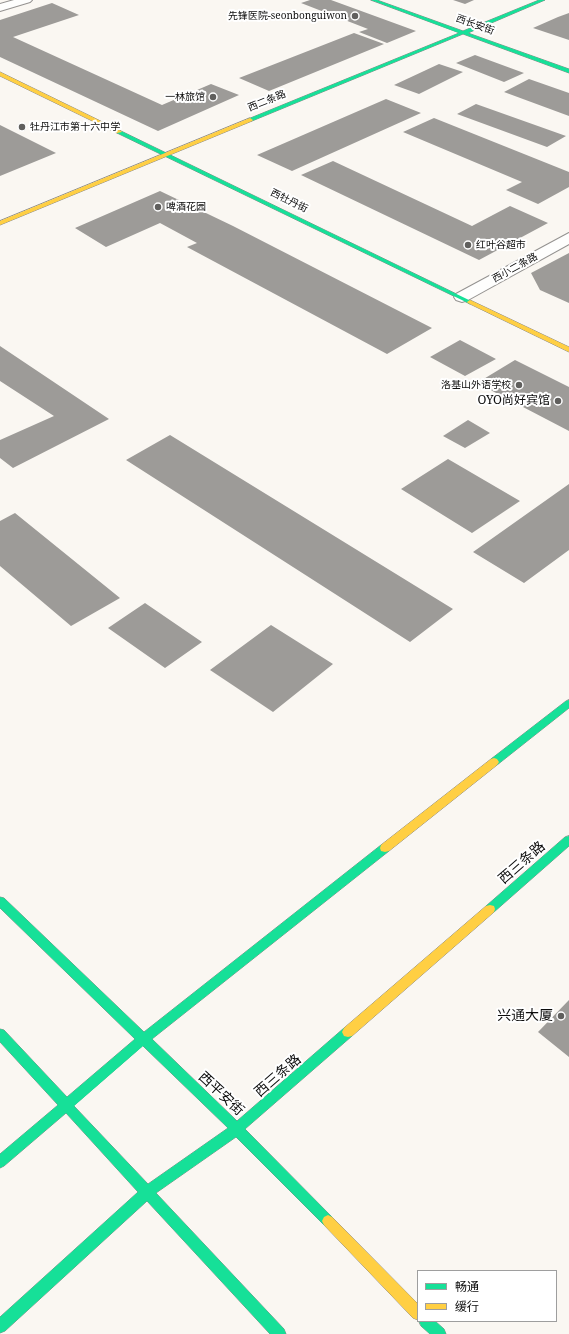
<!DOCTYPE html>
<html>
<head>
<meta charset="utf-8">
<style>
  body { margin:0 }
  #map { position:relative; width:569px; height:1334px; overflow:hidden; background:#faf7f2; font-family:"Noto Serif","Noto Sans SC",serif }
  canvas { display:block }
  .legend { position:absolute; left:417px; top:1270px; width:140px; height:52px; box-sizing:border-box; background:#fff; border:1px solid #9e9e9e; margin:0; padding:5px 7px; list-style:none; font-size:12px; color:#0d0d0d }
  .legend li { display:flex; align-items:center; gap:8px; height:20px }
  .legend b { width:20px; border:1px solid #9e9e9e }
</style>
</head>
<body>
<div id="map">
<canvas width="569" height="1334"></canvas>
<ul class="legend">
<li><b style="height:5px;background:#16e098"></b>畅通</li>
<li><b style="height:5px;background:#ffcf43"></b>缓行</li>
</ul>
</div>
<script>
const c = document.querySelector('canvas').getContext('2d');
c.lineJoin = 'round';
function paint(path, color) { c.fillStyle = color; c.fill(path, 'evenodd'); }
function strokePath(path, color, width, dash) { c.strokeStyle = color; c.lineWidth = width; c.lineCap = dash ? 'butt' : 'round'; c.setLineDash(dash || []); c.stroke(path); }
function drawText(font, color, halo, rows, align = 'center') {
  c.font = font + ' "Noto Serif","Noto Sans SC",serif'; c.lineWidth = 4; c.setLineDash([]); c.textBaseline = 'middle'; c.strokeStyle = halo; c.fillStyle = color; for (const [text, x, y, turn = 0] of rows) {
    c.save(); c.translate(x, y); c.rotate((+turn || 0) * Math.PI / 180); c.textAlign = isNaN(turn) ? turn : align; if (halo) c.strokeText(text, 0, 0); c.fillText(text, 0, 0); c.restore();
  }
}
paint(new Path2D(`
  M310,0h21l85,31 -29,12 -28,-11 9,-3 -67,-26z
  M453,0h21l-9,4z
  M52,3l27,12 -66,22 149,68 49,-21 28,11 -81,36 -158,-74v-37z
  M569,13v27l-36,-12 25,-11z
  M354,33l30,11 -115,47 -30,-13z
  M475,55l49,18 -20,9 -48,-19z
  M439,64l24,8 -44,22 -25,-9z
  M529,79l40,14v23l-65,-24z
  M386,99l35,14 -129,58 -35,-16z
  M476,104l90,32 -19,11 -90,-33z
  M434,118l135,54v15l-31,17 -32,-14 16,-8 -119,-50z
  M0,125l56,28 -56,23z
  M333,161l139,65 38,-20 38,17 -69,37 -178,-85z
  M160,191l73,35 199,102 -45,26 -200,-107 10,-4 -37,-20 -54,24 -31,-19z
  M569,253v50l-29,-13 -9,-17z
  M460,340l36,19 -31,17 -35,-19z
  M0,346l109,73 -96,49 -13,-10v-18l54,-24 -54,-35z
  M515,360l54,27v44l-92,-48z
  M468,420l22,13 -25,15 -22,-12z
  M170,435l283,174 -43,33 -284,-182z
  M448,459l72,42 -48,32 -71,-44z
  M569,484v66l-45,33 -51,-31z
  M15,513l105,85 -49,28 -71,-60v-45z
  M145,603l57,39 -37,26 -57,-40z
  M271,625l62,39 -60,48 -63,-42z
  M569,1000v57l-31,-25z`), '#9d9b98');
const street = new Path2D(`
  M14,0h18l-2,2 -30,9v-7z
  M569,233v11l-101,56 -6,2 -6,-2 -2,-3 2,-3z`);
const fast = new Path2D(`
  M371,0h6l86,31 76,-31h6l-77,33 101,36v4l-106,-39 -211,87h-4v-2l211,-86z
  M117,131h4l352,171 -3,2 -2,-1 -351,-170z
  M569,700v8l-72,57h-6l-2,-3 2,-3 75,-58z
  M569,836v10l-75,66 -4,1 -4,-1 -1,-3 1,-3 79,-69z
  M385,844l4,1 1,3 -1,3 -237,188 85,82 107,-93 4,-1 4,1 2,4 -2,4 -107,93 87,88 2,4 -2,4 -4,2 -4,-2 -88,-88 -80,56 128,136 2,5h-16l-123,-133 -142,130 -5,2v-16l138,-125 -72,-79 -62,53 -4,2v-14l58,-49 -58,-63v-13l4,1 63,67 68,-58 -135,-131v-11l4,1 140,134 237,-187zM143,1046l85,82 -80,56 -74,-78z
  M419,1321h16l9,8 2,5h-16l-9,-8z`);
const slow = new Path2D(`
  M0,72l121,59 1,1 -5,1 -117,-57z
  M250,118l3,2 -1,1 -252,104v-4z
  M470,300l99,47v5l-101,-49 -1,-1z
  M494,758l3,1 2,3 -2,3 -108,86 -4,1 -4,-1 -1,-3 1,-3 110,-86z
  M490,905l4,1 1,3 -1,3 -142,124 -4,1 -4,-1 -2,-4 2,-4 142,-122z
  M328,1215l4,2 86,87v16l-5,-2 -89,-93 -2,-4 2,-4z`);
strokePath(street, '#949290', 2);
strokePath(fast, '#8a8987', 1);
strokePath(slow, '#8a8987', 1);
paint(street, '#fefefd');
paint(fast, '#16e098');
paint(slow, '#ffcf43');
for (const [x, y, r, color] of [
  [355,16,4,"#605f5d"],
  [213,97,4,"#605f5d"],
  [22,127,4,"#605f5d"],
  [158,207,4,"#605f5d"],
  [468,245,4,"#605f5d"],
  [519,385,4,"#605f5d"],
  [558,401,4,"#605f5d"],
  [561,1016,4,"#605f5d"]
]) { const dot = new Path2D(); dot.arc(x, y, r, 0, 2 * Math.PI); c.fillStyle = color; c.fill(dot); strokePath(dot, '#fff', 1.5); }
drawText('10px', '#0d0d0d', '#fff', [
  ["先锋医院-seonbonguiwon",347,16],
  ["一林旅馆",205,97],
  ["牡丹江市第十六中学",30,127,"left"],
  ["啤酒花园",166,207,"left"],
  ["红叶谷超市",476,245,"left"],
  ["洛基山外语学校",511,385]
], 'right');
drawText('10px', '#0d0d0d', '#fff', [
  ["西长安街",475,25,20],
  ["西二条路",267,101,-22],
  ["西牡丹街",289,201,26],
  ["西小二条路",515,268,-29]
]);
drawText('12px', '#0d0d0d', '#fff', [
  ["OYO尚好宾馆",550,401]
], 'right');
drawText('14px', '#0d0d0d', '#fff', [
  ["西三条路",522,863,-41],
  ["西三条路",278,1076,-41],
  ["西平安街",221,1094,43]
]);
drawText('14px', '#0d0d0d', '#fff', [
  ["兴通大厦",553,1016]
], 'right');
</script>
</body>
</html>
